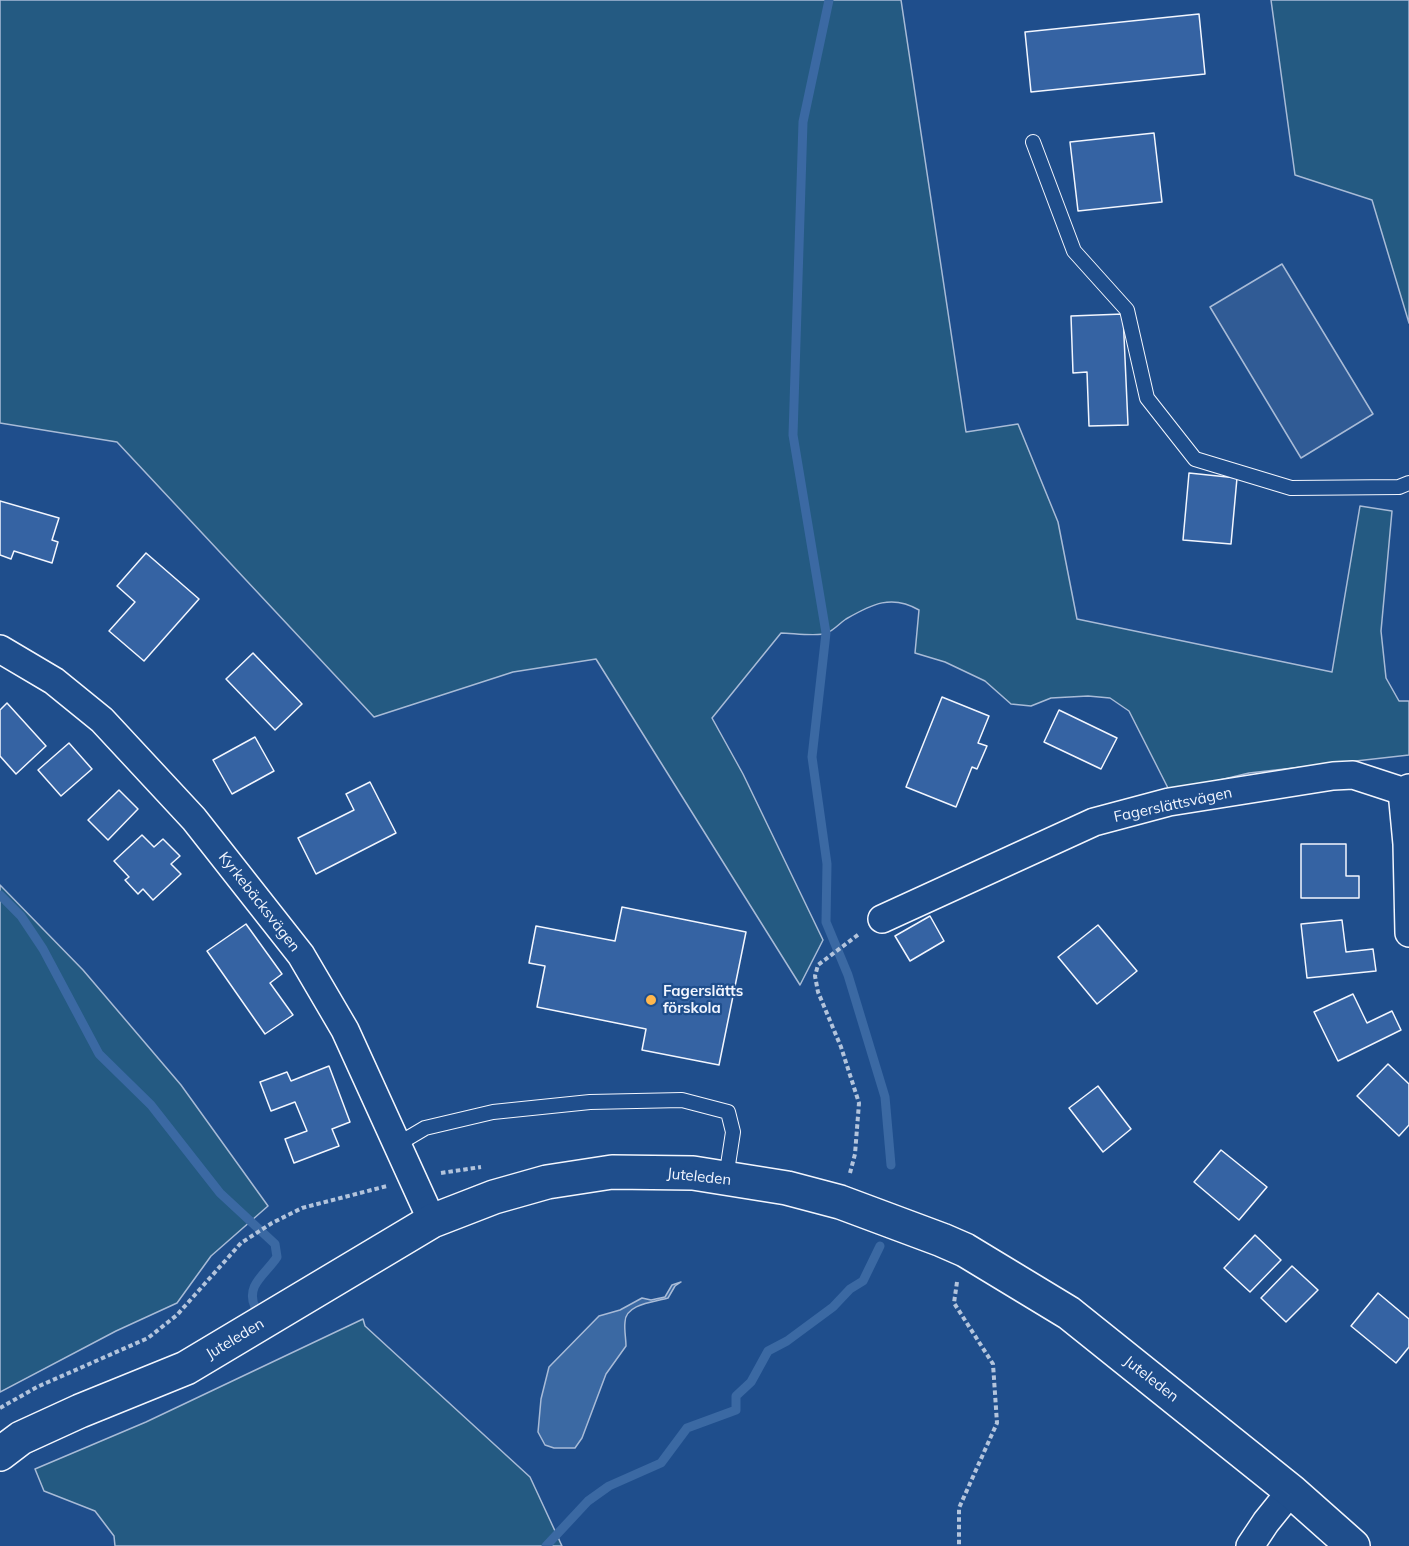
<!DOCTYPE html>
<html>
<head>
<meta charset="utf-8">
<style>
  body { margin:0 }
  canvas { display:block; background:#1f4e8c }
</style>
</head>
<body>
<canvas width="1409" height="1546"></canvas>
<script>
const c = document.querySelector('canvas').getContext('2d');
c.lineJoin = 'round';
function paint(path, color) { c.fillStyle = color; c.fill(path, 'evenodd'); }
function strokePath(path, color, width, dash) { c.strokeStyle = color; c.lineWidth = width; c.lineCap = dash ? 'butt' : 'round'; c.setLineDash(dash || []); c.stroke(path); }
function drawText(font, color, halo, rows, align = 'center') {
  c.font = font + ' Mulish,sans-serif'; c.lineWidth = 4.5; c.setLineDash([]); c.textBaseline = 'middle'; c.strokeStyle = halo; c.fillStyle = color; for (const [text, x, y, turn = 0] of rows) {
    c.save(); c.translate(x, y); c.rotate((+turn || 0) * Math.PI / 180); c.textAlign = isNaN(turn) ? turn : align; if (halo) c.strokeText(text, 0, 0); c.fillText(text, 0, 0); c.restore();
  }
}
const green = new Path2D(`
  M0,0h901l65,432 52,-8 40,98 19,97 255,53 28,-166 32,5 -11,120 5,47 13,23h10v54l-160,18 -79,19 -41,-81 -19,-13 -22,-2 -37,2 -20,8 -20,-2 -26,-23 -40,-19 -30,-9 4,-43c-27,-16 -47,-6 -73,9 -6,4 -12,11 -19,14 -9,4 -35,0 -46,0l-69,85 31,56 80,166 -23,45 -204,-326 -83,13 -139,45 -257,-275 -117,-19z
  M1271,0h138v323l-37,-123 -77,-25z
  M0,885l83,85 98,115 87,121 -57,50 -34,47 -61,28 -116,61z
  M363,1319l2,7 165,151 32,69h-447l-1,-10 -19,-25 -51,-20 -9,-22 111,-47z`);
paint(green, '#245a82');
strokePath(green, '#a8bbd7', 1.5);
const parking = new Path2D(`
  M1282,264l91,150 -72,44 -91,-151z`);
paint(parking, '#305b95');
strokePath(parking, '#a8bbd7', 1.5);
const water = new Path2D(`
  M681,1282l-6,4 -7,12c-14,4 -43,6 -43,24 -1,8 1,16 1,24l-20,28 -24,64 -7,10h-21l-9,-3 -7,-13 3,-33 8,-32 50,-51 21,-6 22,-12 9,2 14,-3 7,-12z`);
paint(water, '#3b69a3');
strokePath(water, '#a8bbd7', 1.5);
strokePath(new Path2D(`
  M829,0l-26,122 -10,313 33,198 -14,124 15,107 -1,58 22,53 37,122 6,68
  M0,895l21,21 22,33 56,105 52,51 69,88 55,51 2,13c-11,17 -32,28 -22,50
  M546,1546l42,-45 21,-15 52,-23 26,-35 49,-18v-14l15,-14 17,-31 19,-10 46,-34 17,-18 13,-8 17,-35`), '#3b69a3', 9);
const building = new Path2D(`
  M1199,14l6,60 -174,18 -6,-60z
  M1154,133l8,69 -84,9 -8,-69z
  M1123,314l5,111 -39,1 -2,-54 -14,1 -2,-57z
  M1189,473l48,5 -6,66 -48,-4z
  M0,501l59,17 -7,22 6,2 -6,21 -38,-12 -3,8 -11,-4z
  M146,553l53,46 -55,62 -35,-30 26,-29 -18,-16z
  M253,653l49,51 -27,26 -49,-51z
  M942,697l47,19 -11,27 9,3 -10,23 -5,-2 -16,40 -50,-20z
  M7,703l39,43 -30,28 -16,-18v-46z
  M1059,710l58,28 -16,31 -57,-27z
  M255,737l19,34 -42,23 -19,-34z
  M69,743l23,26 -31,27 -23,-26z
  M370,782l26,51 -80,41 -18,-36 56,-28 -8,-16z
  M119,790l19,19 -30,31 -20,-20z
  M142,835l12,12 9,-8 17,17 -9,8 10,10 -28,26 -10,-11 -5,5 -13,-14 4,-3 -15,-16z
  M1301,844h45v32h13v22h-58z
  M622,907l124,25 -27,133 -77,-15 4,-21 -109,-22 8,-41 -16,-3 7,-37 79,15z
  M930,916l14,25 -34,20 -15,-25z
  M1342,920l4,32 27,-3 3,22 -69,7 -6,-54z
  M246,924l36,50 -12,9 23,32 -28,19 -58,-83z
  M1098,925l39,46 -40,33 -39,-47z
  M1353,994l14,29 25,-12 9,19 -63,31 -24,-49z
  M1388,1064l21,20v41l-10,11 -42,-40z
  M329,1066l21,56 -18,7 7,17 -45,17 -9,-24 22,-8 -12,-29 -24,9 -11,-29 27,-10 4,9z
  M1098,1086l33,43 -28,23 -34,-44z
  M1221,1150l46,37 -28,33 -45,-38z
  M1255,1235l26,25 -31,32 -26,-24z
  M1292,1266l26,24 -32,32 -25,-24z
  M1378,1293l31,26v28l-13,16 -45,-37z`);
paint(building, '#3563a3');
strokePath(building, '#f2f6ff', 1.5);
const lane = new Path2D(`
  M1033,142l41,109 53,59 20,88 48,61 96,29 108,-1 10,-4
  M398,1144l27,-16 68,-16 97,-10 92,-2 46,12 5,20 -7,46`);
const street = new Path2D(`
  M0,649l54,32 48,39 92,99 107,136 44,75 87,191
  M1402,791l5,53 2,89
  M882,919l212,-97 75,-20 164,-26 20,-1 49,16 7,-3
  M1250,1546l16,-24 25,-31`);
const secondary = new Path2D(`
  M0,1454l21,-16 59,-27 106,-43 246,-147 62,-24 53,-15 65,-10 81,1 94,15 53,14 102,38 23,10 104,63 222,178 62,55`);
strokePath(lane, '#f2f6ff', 16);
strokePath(street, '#f2f6ff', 30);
strokePath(secondary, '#f2f6ff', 36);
strokePath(new Path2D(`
  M441,1173l40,-6
  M850,1173l5,-19 4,-51 -18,-56 -23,-55 -3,-16 3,-11 41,-31
  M957,1282l-3,21 39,61 4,59 -38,85v38
  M0,1408l37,-21 111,-49 29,-23 64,-72 31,-20 30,-15 85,-22`), '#b3c4dc', 4, [4.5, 3]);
strokePath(lane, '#1f4e8c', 14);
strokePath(street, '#1f4e8c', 27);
strokePath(secondary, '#1f4e8c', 33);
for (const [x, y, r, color] of [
  [651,1000,6,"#ffb74d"]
]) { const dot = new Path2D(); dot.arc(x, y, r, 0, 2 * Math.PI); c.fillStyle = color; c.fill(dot); strokePath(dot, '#1f4e8c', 2); }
drawText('15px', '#f2f6ff', '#1f4e8c', [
  ["Fagerslättsvägen",1173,805,-12],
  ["Kyrkebäcksvägen",259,902,52],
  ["Juteleden",699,1177,6],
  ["Juteleden",235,1339,-31],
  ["Juteleden",1151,1379,38]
]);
drawText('bold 15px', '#f2f6ff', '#1f4e8c', [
  ["Fagerslätts",663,991],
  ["förskola",663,1008]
], 'left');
</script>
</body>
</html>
